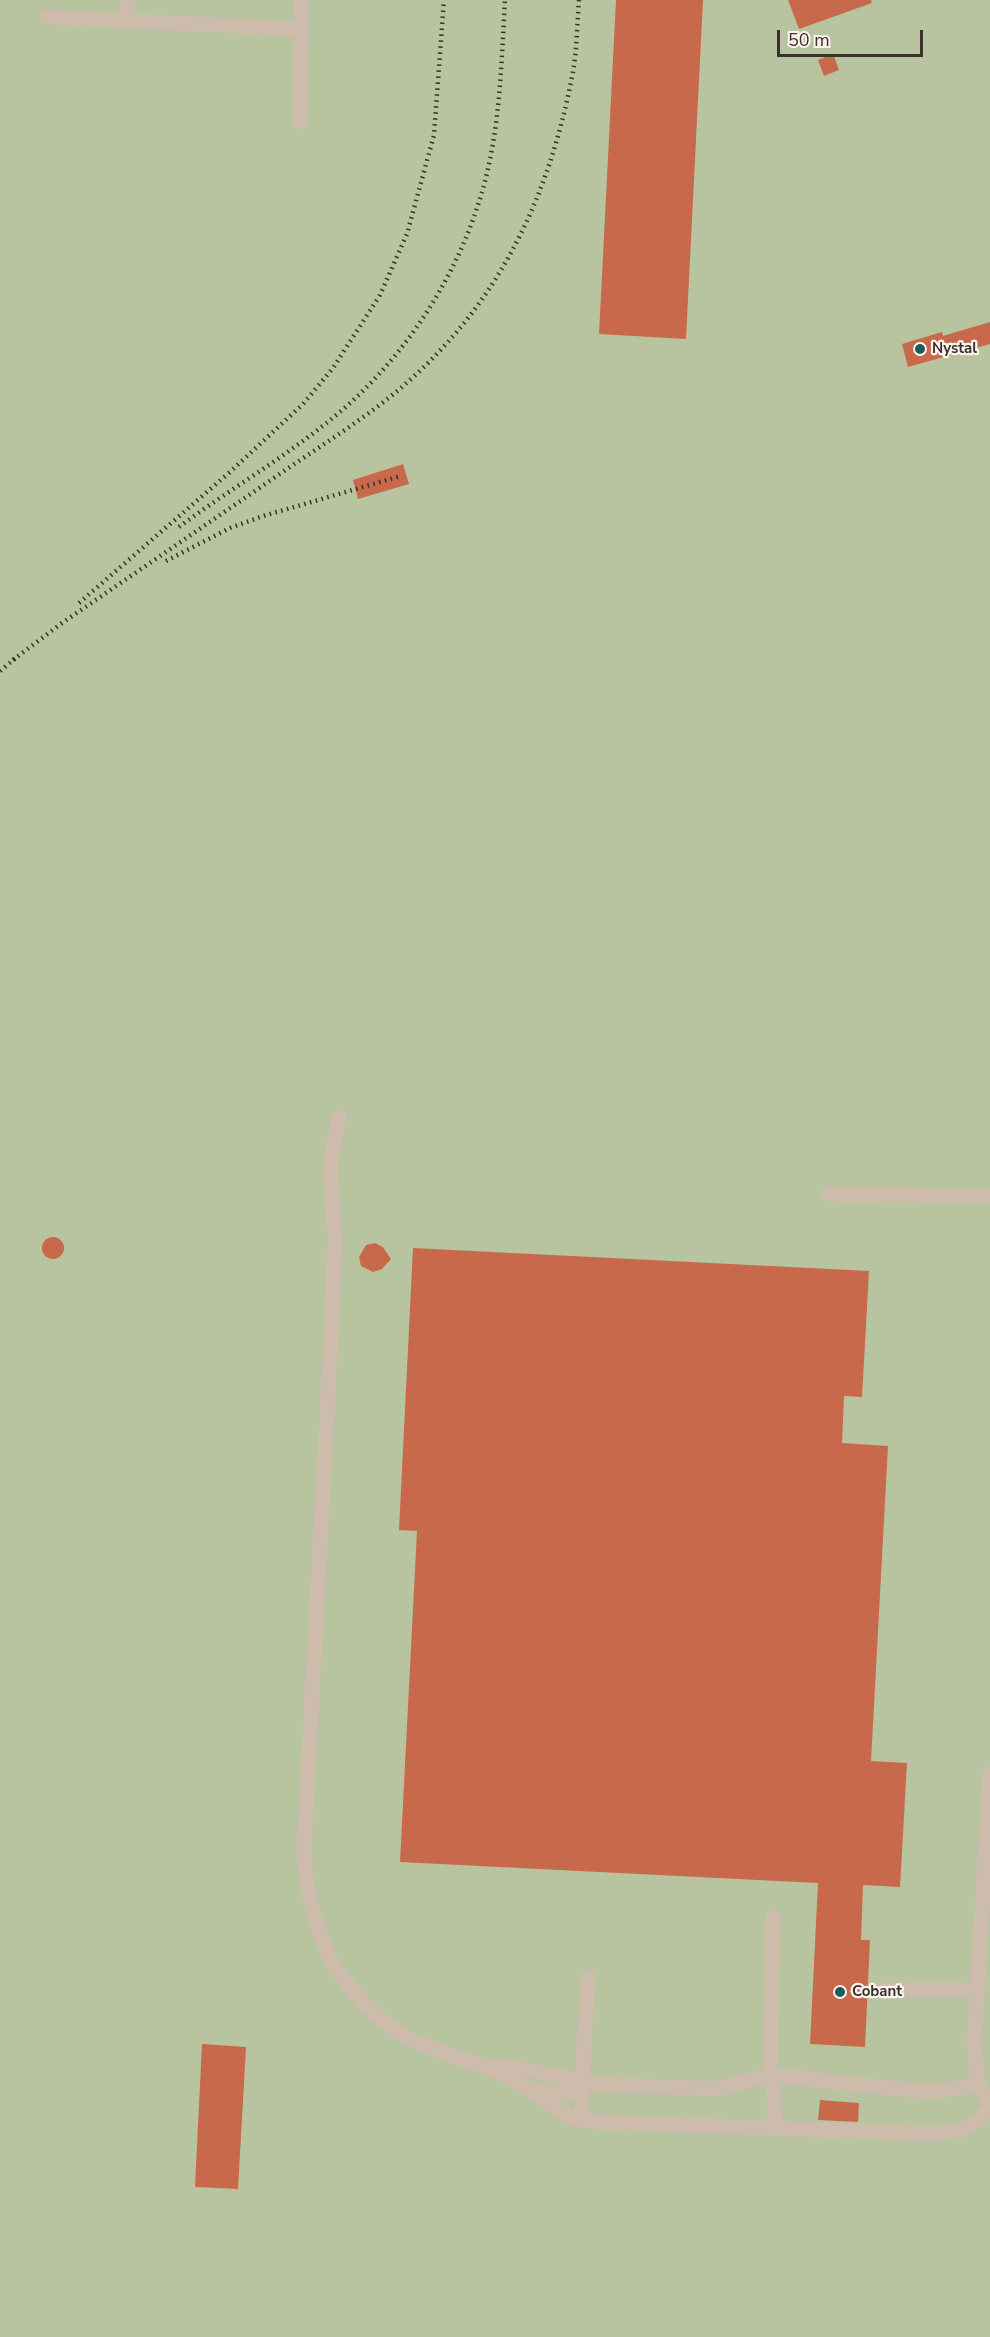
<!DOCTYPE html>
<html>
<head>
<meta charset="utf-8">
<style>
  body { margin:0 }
  #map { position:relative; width:990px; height:2337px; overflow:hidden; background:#f4ebe1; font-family:"Nunito Sans",sans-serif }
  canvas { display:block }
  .scale { position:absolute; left:777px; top:30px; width:146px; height:27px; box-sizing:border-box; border:3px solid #3b302b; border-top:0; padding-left:8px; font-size:18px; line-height:21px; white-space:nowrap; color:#3b302b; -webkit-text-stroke:4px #fbf5ee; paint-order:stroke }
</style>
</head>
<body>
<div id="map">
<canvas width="990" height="2337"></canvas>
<div class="scale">50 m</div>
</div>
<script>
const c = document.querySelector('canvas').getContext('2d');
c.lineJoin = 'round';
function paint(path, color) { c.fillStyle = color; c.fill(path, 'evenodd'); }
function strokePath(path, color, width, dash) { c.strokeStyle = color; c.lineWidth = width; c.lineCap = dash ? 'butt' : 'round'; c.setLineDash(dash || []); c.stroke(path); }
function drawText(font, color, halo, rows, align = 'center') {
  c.font = font + ' "Nunito Sans",sans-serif'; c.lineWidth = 4.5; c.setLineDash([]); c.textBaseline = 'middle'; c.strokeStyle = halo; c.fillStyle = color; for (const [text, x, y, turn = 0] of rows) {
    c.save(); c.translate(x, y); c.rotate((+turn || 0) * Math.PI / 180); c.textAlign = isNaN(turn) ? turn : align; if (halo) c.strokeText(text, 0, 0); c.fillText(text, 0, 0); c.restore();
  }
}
paint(new Path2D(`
  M0,0h990v2337h-990z`), '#b8c4a0');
paint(new Path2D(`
  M616,0h87l-17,339 -87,-5z
  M788,0h83l1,3 -73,26z
  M833,54l6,16 -15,6 -6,-16z
  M990,322v22l-82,23 -6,-23 40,-12 1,4z
  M403,464l6,20 -51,15 -5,-19z
  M42 1248a11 11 0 1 1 22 0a11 11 0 1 1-22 0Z
  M375,1243l8,4 8,12 -9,10 -9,3 -12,-6 -2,-9 7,-12z
  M413,1248l456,23 -7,126 -18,-1 -2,47 46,3 -17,315 36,2 -7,124 -37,-2 -2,55h9l-5,107 -55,-3 8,-161 -418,-21 17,-331 -18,-1z
  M202,2044l44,3 -8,142 -43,-2z
  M820,2100l39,3 -1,19 -40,-2z`), '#c8694b');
strokePath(new Path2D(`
  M47,17l254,12
  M126,20l2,-20
  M300,122l1,-122
  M339,1117l-9,49 5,75 -4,98 -27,508 2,35 13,50 14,33 32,40 27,23 14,9 48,20 34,10 43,23 40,28 30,4 332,12 34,-5 23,-21
  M828,1194l162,2
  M990,1773l-16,270 4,42 12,20
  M773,1917l-3,158 4,22 1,31
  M882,1989l96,1
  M491,2067h22l81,17 122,5 54,-14 158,17 50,-7
  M534,2090l15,3 33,-1
  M580,2119l8,-141`), '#cdbbac', 15);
strokePath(new Path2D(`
  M179,527c55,-41 117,-76 169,-122 73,-66 127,-159 144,-256 9,-49 10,-99 13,-149
  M166,561l64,-33 33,-12 138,-40
  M79,603l151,-131 73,-68 30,-36 47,-73 27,-61 27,-99 10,-135
  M13,660l49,-37c69,-47 139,-95 209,-143 40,-28 81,-53 119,-83 105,-85 158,-194 183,-325 4,-23 4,-48 6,-72
  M0,671l18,-15`), '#3b302b', 4.5, [1.5, 4.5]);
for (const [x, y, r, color] of [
  [920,349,6,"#1f5a5e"],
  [840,1992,6,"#1f5a5e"]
]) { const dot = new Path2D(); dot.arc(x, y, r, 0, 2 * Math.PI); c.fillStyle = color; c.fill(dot); strokePath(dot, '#fbf5ee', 2); }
drawText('bold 15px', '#3b302b', '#fbf5ee', [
  ["Nystal",932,349],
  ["Cobant",852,1992]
], 'left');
</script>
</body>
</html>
